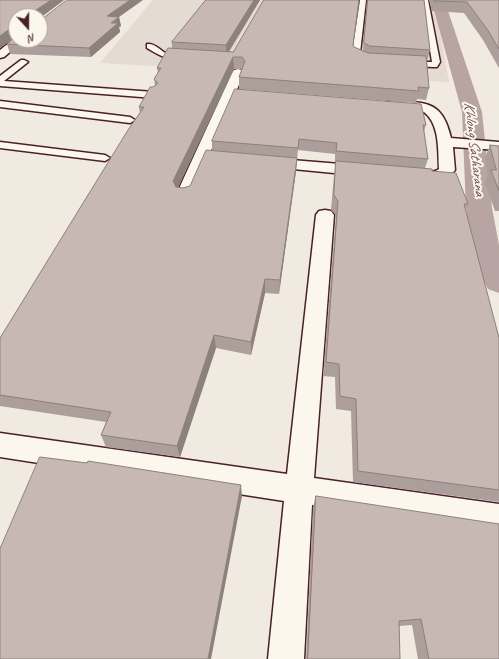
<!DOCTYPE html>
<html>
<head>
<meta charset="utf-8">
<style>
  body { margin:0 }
  #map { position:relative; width:499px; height:659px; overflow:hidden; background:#f0eae0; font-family:Caveat,sans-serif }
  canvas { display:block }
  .north { position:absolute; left:8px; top:8px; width:40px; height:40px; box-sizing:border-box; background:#fbf7ec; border:1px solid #b4a19f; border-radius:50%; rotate:159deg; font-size:11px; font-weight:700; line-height:16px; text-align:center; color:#4a1f2b }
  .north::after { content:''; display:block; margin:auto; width:14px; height:18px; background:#4a1f2b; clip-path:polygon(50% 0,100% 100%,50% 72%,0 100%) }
</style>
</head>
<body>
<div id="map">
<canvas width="499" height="659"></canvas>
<div class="north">N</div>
</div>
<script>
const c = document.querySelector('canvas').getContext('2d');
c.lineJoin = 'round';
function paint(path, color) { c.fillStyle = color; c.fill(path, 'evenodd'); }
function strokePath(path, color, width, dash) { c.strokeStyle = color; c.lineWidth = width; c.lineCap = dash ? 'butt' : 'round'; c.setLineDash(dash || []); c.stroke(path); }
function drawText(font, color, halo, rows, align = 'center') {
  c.font = font + ' Caveat,sans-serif'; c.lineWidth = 4; c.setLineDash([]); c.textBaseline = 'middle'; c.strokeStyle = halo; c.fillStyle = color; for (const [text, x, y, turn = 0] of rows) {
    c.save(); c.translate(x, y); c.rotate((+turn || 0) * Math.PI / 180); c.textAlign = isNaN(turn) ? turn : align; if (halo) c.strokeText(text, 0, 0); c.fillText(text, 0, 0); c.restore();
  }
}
paint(new Path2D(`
  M153,0h288l-6,4 14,78 -349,-19z`), '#e4dbd2');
paint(new Path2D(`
  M445,0h16l-13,11 34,101 10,96 7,37v48l-11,-4 -4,-7 -13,-37 -5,-37 -4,-96 -28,-102z`), '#b8a4a2');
const service = new Path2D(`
  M360,0h6l-6,53 3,4 8,2 1,2 -4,2 -11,-2 -5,-8z
  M422,0h6l12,62 -3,5h-3l-26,-1 -4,-2 4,-2h24z
  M147,44c9,-1 14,8 21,10 7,2 15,0 20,4 -11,8 -31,-4 -41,-10z
  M21,60h3l4,2 -24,19 150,11 4,3 -4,3 -154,-12v-10z
  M0,101l130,16 5,3 -5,3 -130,-16z
  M0,142l105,13 5,3 -5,3 -105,-13z`);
const minor = new Path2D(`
  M15,38l1,2h8l-20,17 -4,1v-8z
  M238,69l4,1 2,3 -52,122 -2,4 -6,1 -6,-1 -2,-4 56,-122 2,-3z
  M391,101c34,2 51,-2 60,37l48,4v8l-46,-3 2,23c-10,14 -26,12 -42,8l-2,-3 2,-3c9,-2 19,3 26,-3 -1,-18 1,-45 -15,-57l-38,-4 -2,-3 2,-3z
  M267,158l98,8 6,2 2,3 -2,3 -6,2 -103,-10 -3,-3 3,-3z
  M325,210l6,1 3,4 -20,263 185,26v30l-187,-29 -8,154h-36l16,-158 -284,-44v-24l287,41 29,-259 3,-4z`);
strokePath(service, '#4a1f2b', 3);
strokePath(minor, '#4a1f2b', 3);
paint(service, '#fbf7ec');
paint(minor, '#fbf7ec');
paint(new Path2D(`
  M0,0h64l-24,18 -24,-2v24l103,-23 2,9 -2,1 1,5 -29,25 -81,-3 -3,-10 8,-7 -15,11z
  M206,0h54l-31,52h4l120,-7 1,2 9,4 4,-51h57l6,50 -3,11 2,27 -3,12 -9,-1 -1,4 -177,-14v-12l3,-8h-8l-56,118 5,1 7,-2 22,-35v-10l23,-52 191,36 -2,6 4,28 -3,9 7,3 36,33 -3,5 34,129v164l-146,-20 -2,-71 -15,-2 -1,-32 -12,-1 13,-161 -5,-5 3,-35 2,-13h-1v-8l-37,-4 -1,9 -1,12 -17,123 -14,-1 -14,62 -35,-7 -36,109 -74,-10 -5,-12 5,-13 -106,-16v-68l140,-225 -1,-6 16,-22 -1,-6 4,-6 -1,-5 15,-19v-7z
  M429,0h70v68l-16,-28 -19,-27 -32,-2z
  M490,145l9,1v65h-4l-10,-28 3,-8 -3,-17z
  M316,496l183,163h-81l-6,-34 -13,1 1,33h-94l7,-152z`), '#ac9e9a');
paint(new Path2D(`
  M51,0h13l-24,18v-2h-4v-6z
  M130,0h13l-24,17 2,9 -2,1 1,5 -29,25 -2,-9 18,-32z
  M254,0h6l-34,56v-11z
  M12,27l3,10 -15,11v-12z
  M233,57l1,12 -59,125 -2,-13z
  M297,158l-1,13 -17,123 1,-14z
  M265,279v14l-14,62v-13z
  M214,335l2,13 -36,109 -3,-11z
  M241,485l1,11 -31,163h-3z`), '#8c817d');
const building = new Path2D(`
  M0,0h51l-15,10v6h-20v13h-2l-2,-2 -12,9z
  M67,0h63l-23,16 12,1 -8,6h7l-29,25 -82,-4 9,-8v4h24v-20l2,-1z
  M206,0h48l-28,45 -54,-3z
  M264,0h95l-6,45 1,2 14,6 58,3 3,32 -11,-1 1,4 -180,-14 6,-16 -3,-4h-9l-60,124 3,6 7,1 7,-2 16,-36 91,8 -17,122 -15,-1 -14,63 -37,-7 -37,111 -76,-11 10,-23 -111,-17v-57l128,-208 16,-23h-5l11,-20h3l5,-4 -4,-4 7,-11h-4l11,-20 65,4z
  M368,0h56l6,50 -60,-4 -6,-3z
  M434,0h65v49l-12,-20 -20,-27 -33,-1z
  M235,89l186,15 5,21h-3l5,34 -92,-8 1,-8 -38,-4 -1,9 -86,-7z
  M490,145l9,1v45l-8,-21h5z
  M336,161l96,8v2l24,2 12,31h-4l35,134v152l-141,-19 -2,-72 -16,-3 -1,-32 -13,-2 12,-161 -4,-6z
  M40,457l47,6 1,-2 153,24 -33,174h-208v-110z
  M316,496l183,28v135h-70l-8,-40 -22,2 1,38h-92z`);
paint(building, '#c8b8b3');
strokePath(building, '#8c817d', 1);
drawText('italic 15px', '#704e55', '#fbf7ec', [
  ["Khlong Satharana",474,149,83]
]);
</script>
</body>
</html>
